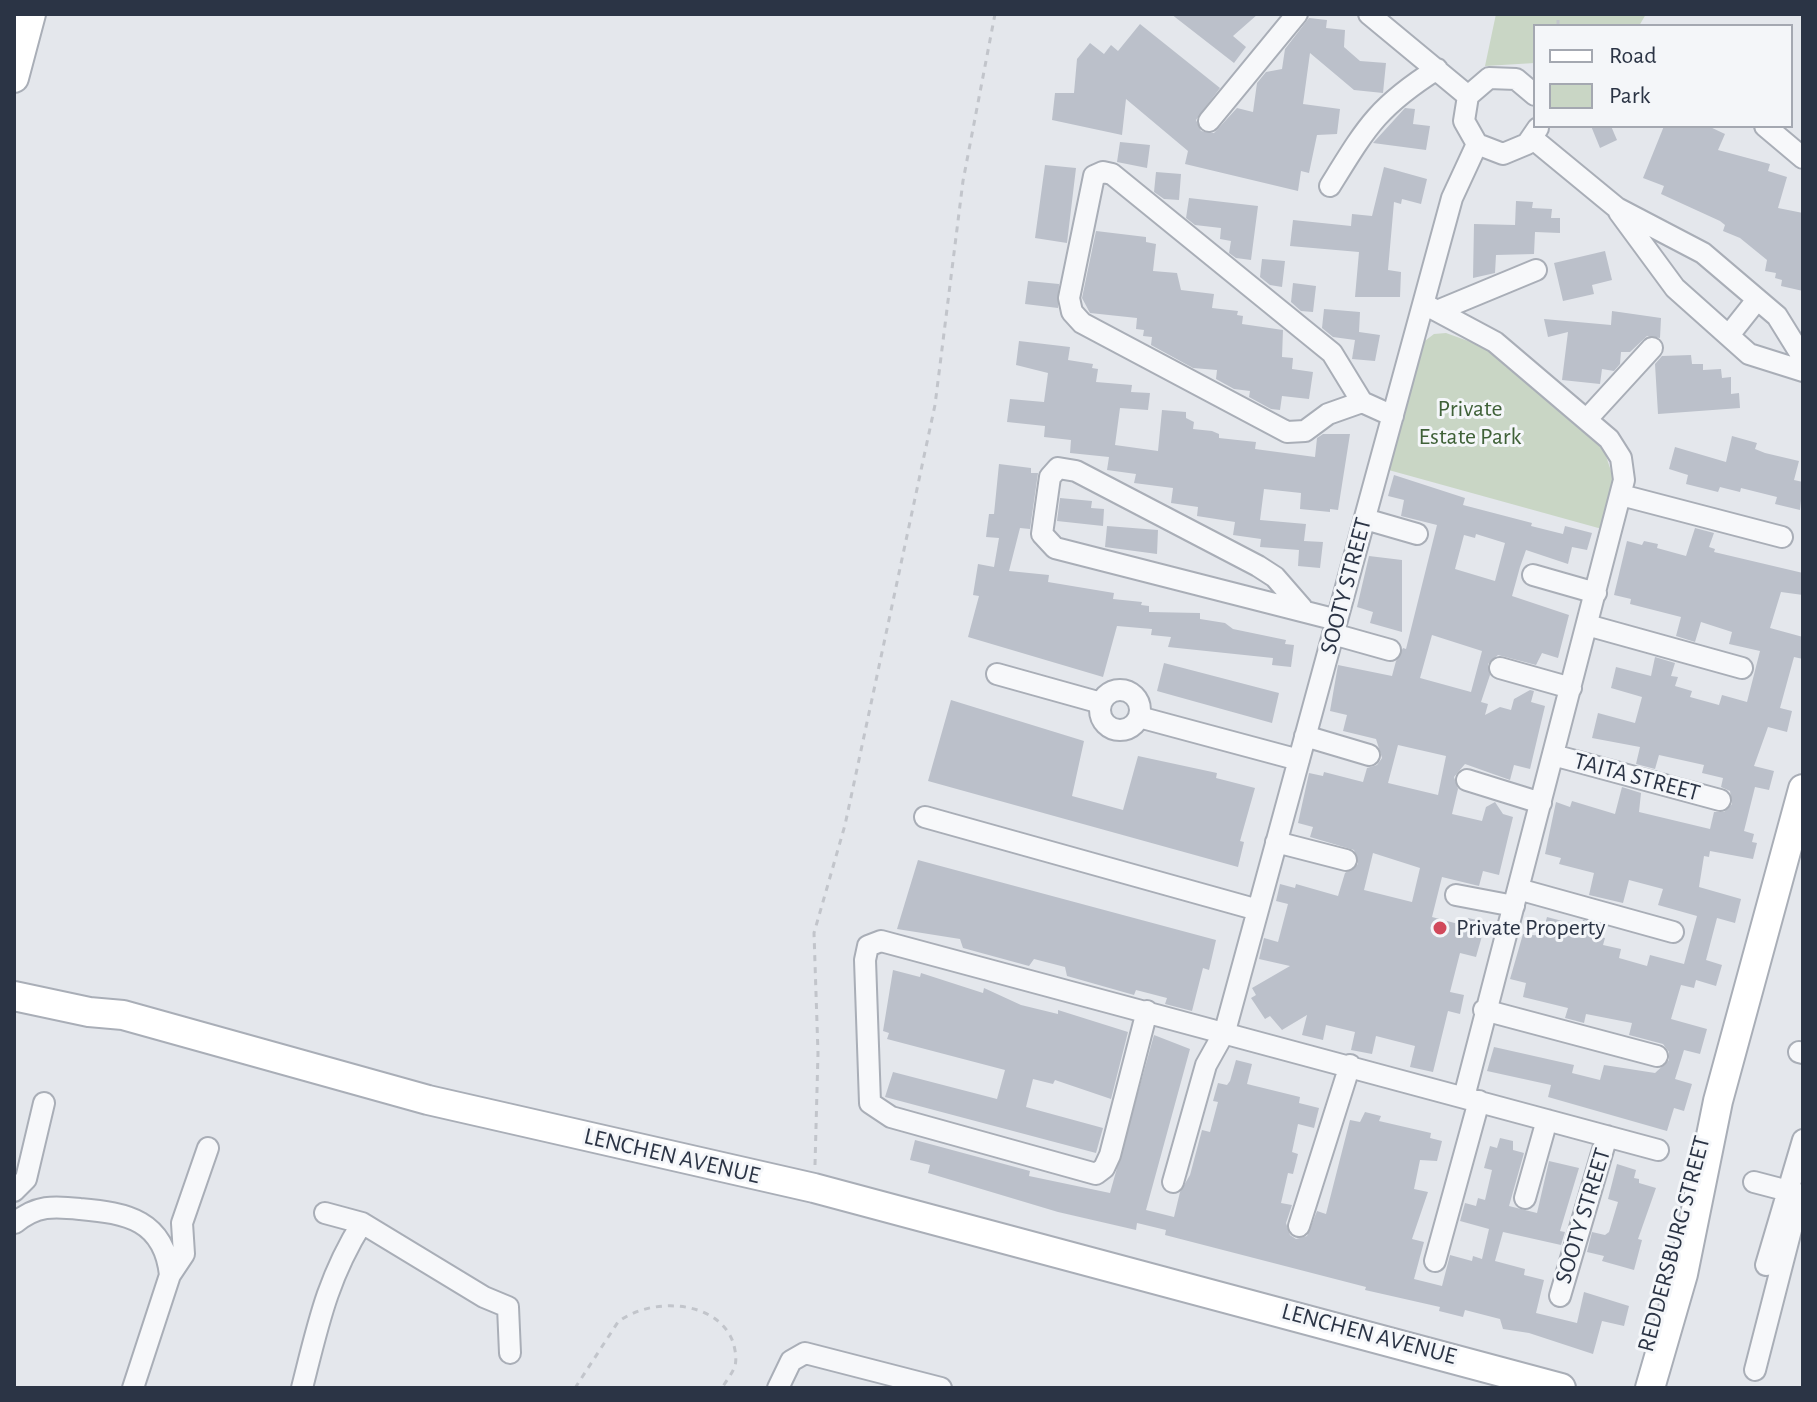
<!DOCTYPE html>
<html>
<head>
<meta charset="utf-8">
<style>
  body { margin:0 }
  #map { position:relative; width:1817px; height:1402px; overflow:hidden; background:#e4e7ec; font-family:"Alegreya Sans",sans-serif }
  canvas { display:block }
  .frame { position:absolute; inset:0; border:16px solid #2b3445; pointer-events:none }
  .legend { position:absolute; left:1533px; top:24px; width:260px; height:104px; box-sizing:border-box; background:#f4f6f9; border:2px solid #a4a8b1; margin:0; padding:10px 14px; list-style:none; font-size:24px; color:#2b3445 }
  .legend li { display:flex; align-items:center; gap:16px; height:40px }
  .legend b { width:40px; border:2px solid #a4a8b1 }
</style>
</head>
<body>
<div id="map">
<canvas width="1817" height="1402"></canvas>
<div class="frame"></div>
<ul class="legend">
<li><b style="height:10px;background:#fff"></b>Road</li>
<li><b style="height:22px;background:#c9d6c5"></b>Park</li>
</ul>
</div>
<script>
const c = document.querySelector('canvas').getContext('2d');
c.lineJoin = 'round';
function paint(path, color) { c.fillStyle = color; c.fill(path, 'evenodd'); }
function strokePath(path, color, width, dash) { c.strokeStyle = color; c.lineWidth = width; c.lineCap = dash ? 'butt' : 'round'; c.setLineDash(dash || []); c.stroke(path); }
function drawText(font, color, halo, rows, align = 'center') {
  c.font = font + ' "Alegreya Sans",sans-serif'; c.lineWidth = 6; c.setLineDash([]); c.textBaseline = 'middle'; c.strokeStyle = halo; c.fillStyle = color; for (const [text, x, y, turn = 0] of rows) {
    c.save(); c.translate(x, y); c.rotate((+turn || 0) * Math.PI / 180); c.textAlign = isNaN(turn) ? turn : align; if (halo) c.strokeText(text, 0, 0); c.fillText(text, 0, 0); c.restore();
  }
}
paint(new Path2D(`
  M1496,14h150l-7,12h-104v37l-50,3z
  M1446,333l36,13 122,104 9,27 -11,52 -217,-60 37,-126 12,-9z`), '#c9d6c5');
paint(new Path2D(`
  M1171,14h87l-25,22 13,11 -12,16z
  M1309,18l18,2 -1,8 19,2 -1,17 16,14 26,2 -3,30 -29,-3 -44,-37 -7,51 37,5 -3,25 -20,1 -8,38 -8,-2 -3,20 -113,-27 3,-13 -62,-52 -4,36 -70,-15 3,-27h19l3,-34 13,-16 14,11 7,-9 7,6 22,-27 80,64 -24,32 5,11 13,2 23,-25 16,4 4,-29 9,-11 16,-3 3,-20z
  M1405,108l10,1 -2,15 17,2 -4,24 -53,-7z
  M1591,126h20l6,14 -17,8z
  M1664,126h44l17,8 -7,16 52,14 -2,7 19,6 -9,31 25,5v78l-22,-5 1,-6 -7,-2 1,-5 -11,-2 2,-11 -27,-22 -17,-7 2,-6 -5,-4 -59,-27 3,-8 -21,-8z
  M1120,142l30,3 -3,23 -30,-6z
  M1045,165l31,3 -9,75 -32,-5z
  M1384,167l43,12 -6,25 -19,-5 -1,5 -7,-2 -6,68 13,2 -1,25h-45l4,-45 -69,-6 3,-26 58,6 1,-12 20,2z
  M1156,172l25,2 -2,26 -15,-1 -10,-7z
  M1189,198l69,8 -7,54 -15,-2 -7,-5 2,-12 -11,-2 1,-11 -26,-3 -9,-7z
  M1516,201l17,1 -1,6 20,1 -1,9h9v15l-25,-1 -1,22 -38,1 -1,18 -22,5 1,-54 41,1z
  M1096,231l50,6v5l10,2 -3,27 24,2 4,17 33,4 -2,14 26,3 -1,4 6,1 -1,8 41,6 -1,27 11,1 -1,11 21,3 -4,27 -27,-3 -2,14 -9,-1 -22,-12 1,-6 -16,-2 -18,-10 1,-9 -24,-2 -42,-23 1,-8 -9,-1 1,-6 -8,-1 1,-11 -47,-5 -8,-15z
  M1605,251l7,29 -20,5 2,9 -31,7 -9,-38z
  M1262,259l23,2 -3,26 -12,-2 -10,-8z
  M1028,281l31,3 -1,24 -33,-4z
  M1293,283l23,3 -3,26 -12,-1 -10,-9z
  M1324,309l36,3 -1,20 21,3 -5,26 -23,-2 3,-19 -22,-3 -11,-9z
  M1612,311l49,7 -1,20 -13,-2 -17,16h-9l-1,12 -6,7 -12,-2 -2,15 -38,-4 6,-48 -20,5 -4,-18 67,6z
  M1019,341l51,6 -2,13 25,4 -1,4 6,1 -2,13 36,3 -1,7 19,1 -2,17 -28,-2 -5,37 43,6 4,-41 24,2v6l8,4 -1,7 19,2 7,3v4l37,4 -1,7 60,8 2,-19 6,-4h27l-12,76 -8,-1v3l-30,-3 1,-16 -37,-4 -4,31 46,4 -2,17 19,1 -3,26 -22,-2 1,-16 -39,-3 1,-8 -28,-4 2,-13 -38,-6 1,-9 -27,-4 2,-15 -39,-5 2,-9 -29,-4 2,-13 -39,-4 1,-13 -27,-3 1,-11 -38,-4 3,-23 34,3 4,-29 -32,-8z
  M1691,355l1,9h11v6l18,-1 1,9 9,-1v17l8,-1 1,15 -82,6 -3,-50 7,-8z
  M1732,436l25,7 -2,6 10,4 34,8 -5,19 9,2 -3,28 -25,-6 2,-7 -36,-9 -1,4 -20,-5 -2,5 -32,-8 2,-9 -19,-6 6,-22 51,15z
  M999,464l32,4v5h7l-8,56 -10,-1 -11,43 40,4 -1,7 66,11 -1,6 29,3 -1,3 8,1v6l51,1v6l25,4 8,6 53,11 -1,4 9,1 -3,22 -19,-2 1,-7 -105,-11 3,-10 -20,-2 1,-6 -35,-3 -14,51 -135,-40 11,-41 -6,-1 5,-31 16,3 5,-29 -13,-1 3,-23h5z
  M1394,475l71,23 -2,7 69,18 -1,3 32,8 2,-8 27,7 -5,17 -15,-3 -4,17 -42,-14 -6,17 -8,29 57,19 -11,43 -16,-5 -6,12 -38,-10 -10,9 2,11 -9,27 7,2 -3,11 15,-8 11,3 3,-11 16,-9 4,1 -3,11 14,4 -15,63 -16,-4 -4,15 -45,-16 -11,13 4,12 -6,25 30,7 4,-14 9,-5 8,12 10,3 -14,58 -16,-4 -4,15 -37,-9 -10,40 34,9 2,-8 18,4 -10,35 -16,-4 -10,39 14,3 -4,19 -12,-3 -15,61 -23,-5 5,-21 -39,-10 -4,18 -21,-4 4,-18 -29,-7 -3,15 -21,-5 5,-20 -25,15 -12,-14 -5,3 -14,-21 5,-3 -4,-7 38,-22 -31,-7 5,-21 14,4 10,-38 -12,-3 4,-17 15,4 1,-4 42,12 7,-23 13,-9 -4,-14 -44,-13 3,-10 -15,-4 11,-50 14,3 1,-4 39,10 4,-14 10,-3 5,-7 -6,-19 -33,-8 4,-16 -17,-4 8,-46 54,11 4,-15 7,-13 3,1 31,-124 -36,-9 3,-16 -16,-4zM1476,534l29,9 -10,38 -40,-12 9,-34 11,3zM1432,635l50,16 -11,41 -51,-14zM1398,745l48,11 -8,39 -50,-12zM1373,853l47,15 -8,34 -48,-12z
  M1060,498l32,3 -1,7 13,1 -1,17 -46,-5z
  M1107,526l51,4 -1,24 -52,-7z
  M1695,528l19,5 -5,14 6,2 -1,3 89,21v22l-22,-3 -11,36 33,9v22l-9,-2 -14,51 12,3 -5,21 -19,-5 -14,39 20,5 -5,19 -14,-3 -11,44 10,3 -2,8 5,1 -4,16 -43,-8 -1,6 -5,-1 -5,31 42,12 -6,24 -18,-5 -11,42 16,5 -6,21 -20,-6 -2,8 -13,-3 -10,34 36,10 -7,25 -16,-4 -9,29 17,5 -8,27 -10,-3 -7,23 -119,-34 3,-12 -64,-14 7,-24 80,18 -2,8 28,7 4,-15 51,8 14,-13v-8l-6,-8 -34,-9 3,-12 -46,-9 -2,9 -19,-5 3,-10 -45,-11 3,-14 -16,-4 13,-45 19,2 5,-19 34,9 2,-6 20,6 -3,11 5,1 -2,7 18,4 -2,9 28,8 3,-11 34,9 13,-48 -39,-11 5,-16 -34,-9 -6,23 -34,-8 5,-22 -35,-9 2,-6 -16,-4 11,-52 14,5 2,-6 43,13 7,-27 19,6 -2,19 71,17 4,-17h10l8,-8 -2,-13 -9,-4 2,-9 -21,-5 2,-8 -45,-10 -4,14 -19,-5 4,-17 -48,-9 6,-25 37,10 7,-26 -31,-9 5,-21 35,9 4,-19 20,6 -4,13 7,1 -3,9 17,5 -2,6 29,8 3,-10 25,7 13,-51 -31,-7 3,-12 -31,-10 -6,20 -19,-6 5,-19 -51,-13 1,-5 -17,-4 13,-54 15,4 2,-4 14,3 -1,4 29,8z
  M1369,556l33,4v72l-32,-9 3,-11 -16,-5z
  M1164,663l115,30 -7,30 -115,-32z
  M951,700l133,41 -12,55 51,14 15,-54 79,17 -1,5 39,10 -15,53 4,1 -6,25 -310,-86z
  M918,860l298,80 -7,30 -6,-2 -11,43 -27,-7 2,-6 -31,-8 -2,5 -67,-19 -2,-9 -31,-8 -5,7 -66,-18 -3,-9 -63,-10z
  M893,970l27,7 1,-4 62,20 1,-5 37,17 37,9v-4l70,22 -17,67 -56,-19 -2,4 -20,-5 -7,28 77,21 -7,25 -211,-56 8,-25 104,27 8,-29 -118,-31 2,-6 -6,-2z
  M1154,1035l36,14 -44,161 28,7 6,-25 10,-17 12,-45 8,2 8,-30 -5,-1 5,-18 9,2 3,-4 6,-21 16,4 -5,20 53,13 -1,6 20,5 -5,20 -16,-4 -6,28 6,2 -5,20 -5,-1 -7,30 11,2 -6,18 4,12 6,4 11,-3 10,-25 9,3 24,-94 10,2 5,-10 16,4 -2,5 52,12 -1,5 12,3 -5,20 -17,-1 -6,29 14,3 -16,47 12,3 -10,37 28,7 8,-31 22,6 1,-5 9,3 7,-30 -29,-8 5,-18 11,3 2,-8 7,2 7,-30 -8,-2 6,-22 7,2 3,-10 13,3v9l11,3 -15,53 28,7 12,-52 30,7 -19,63 5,1 -4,13 -58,-13 -8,29 30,8 -1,6 20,5 -8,33 41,10 7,-31 45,14 -5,20 -22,-5 -9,33 -64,-21 -26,-4 -3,-10 -35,-9 -2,7 -24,-6 1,-4 -75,-17 1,-3 -201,-52 1,-5 -29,-7 -1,7 -78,-18 -130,-39 2,-8 -20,-5 5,-20 115,31 -1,5 81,17z
  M1617,1164l19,6 -2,8 5,1v4l17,5 -18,51 4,1 -8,30 -32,-9 2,-5 -17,-4 5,-20 13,3 4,-3 9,-30 -10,-3z`), '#bbc0ca');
const street = new Path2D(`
  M1369,14l99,82
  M1535,95l-19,-16 -27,-1 -21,18 -4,25 13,23 26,10 24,-10 11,-16
  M1209,121l88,-107
  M1765,126l38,32
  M1532,138l85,70 86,45 74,63 26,42
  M1330,186c36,-58 47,-79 107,-117
  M1619,212l56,76 74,66 54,17
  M1424,304l71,38 114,97 12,19 3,22 -160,617
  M1437,311l99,-41
  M1729,335l27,-34
  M1362,402l-34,12 -23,17 -18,1 -205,-109 -10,-11 -3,-14 25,-122 9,-4 9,2 220,179 30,49 31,14
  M1587,419l65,-71
  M1621,495l161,42
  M1365,519l52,15
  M1533,575l63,18
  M1302,608l-27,-31 -17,-11 -182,-95 -18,-3 -8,9 -8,57 13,14 282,72
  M1587,625l155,43
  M1333,634l57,16
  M1500,668l71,20
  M997,674l104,29
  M1100 710a20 20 0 1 1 40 0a20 20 0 1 1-40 0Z
  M1139,717l160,43
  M1305,736l64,19
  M1553,755l167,45
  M1467,780l74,23
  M925,817l333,93
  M1276,842l70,18
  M1518,889l155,43
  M1456,895l58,11
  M1484,1010l173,46
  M1147,1011l-37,144 -6,13 -8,6 -205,-57 -21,-14 -5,-143 3,-14 13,-5 777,209
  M1799,1052l4,1
  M1173,1182l33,-117 19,-34 227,-833 25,-54
  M1754,1182l42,11
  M14,1191l12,-12 18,-76
  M1525,1198l22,-78
  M325,1213l37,10 122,74 24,10 2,46
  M15,1223c21,-18 39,-17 65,-14 47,4 84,11 90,66
  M1299,1226l51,-161
  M1435,1261l44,-160
  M1766,1265l37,-125
  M1560,1296l47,-160
  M1755,1370l45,-175
  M133,1388l37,-113 14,-21 -2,-31 26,-75
  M302,1388c16,-63 25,-109 60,-165
  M778,1388l13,-27 14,-8 136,35`);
const secondary = new Path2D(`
  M14,78l17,-64
  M14,996l75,16 34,3 305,85 386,88 747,200
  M1650,1388l33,-114 35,-173 85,-312`);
strokePath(street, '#a9aeb7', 24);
strokePath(secondary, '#a9aeb7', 32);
strokePath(new Path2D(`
  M1558,26v-12
  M815,1165l3,-112 -4,-120 31,-108 90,-420 28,-224 32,-167
  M575,1388l43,-66c32,-25 99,-23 115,20 2,7 4,16 2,24 -3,8 -9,15 -13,22`), '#c2c5cb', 3, [6, 6]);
strokePath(street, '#f7f8fa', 20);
strokePath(secondary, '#fff', 28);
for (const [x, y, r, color] of [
  [1440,928,8,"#d1495b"]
]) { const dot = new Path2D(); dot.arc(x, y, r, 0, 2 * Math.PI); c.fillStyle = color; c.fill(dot); strokePath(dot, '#f4f6f9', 3); }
drawText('24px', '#3f6138', '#f4f6f9', [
  ["Private",1470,409],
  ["Estate Park",1470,437]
]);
drawText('24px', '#2b3445', '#f4f6f9', [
  ["SOOTY STREET",1346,586,-75],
  ["TAITA STREET",1637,777,15],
  ["LENCHEN AVENUE",672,1156,13],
  ["SOOTY STREET",1583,1216,-73],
  ["REDDERSBURG STREET",1674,1244,-75],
  ["LENCHEN AVENUE",1369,1334,15]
]);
drawText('24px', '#2b3445', '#f4f6f9', [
  ["Private Property",1456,928]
], 'left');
</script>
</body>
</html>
